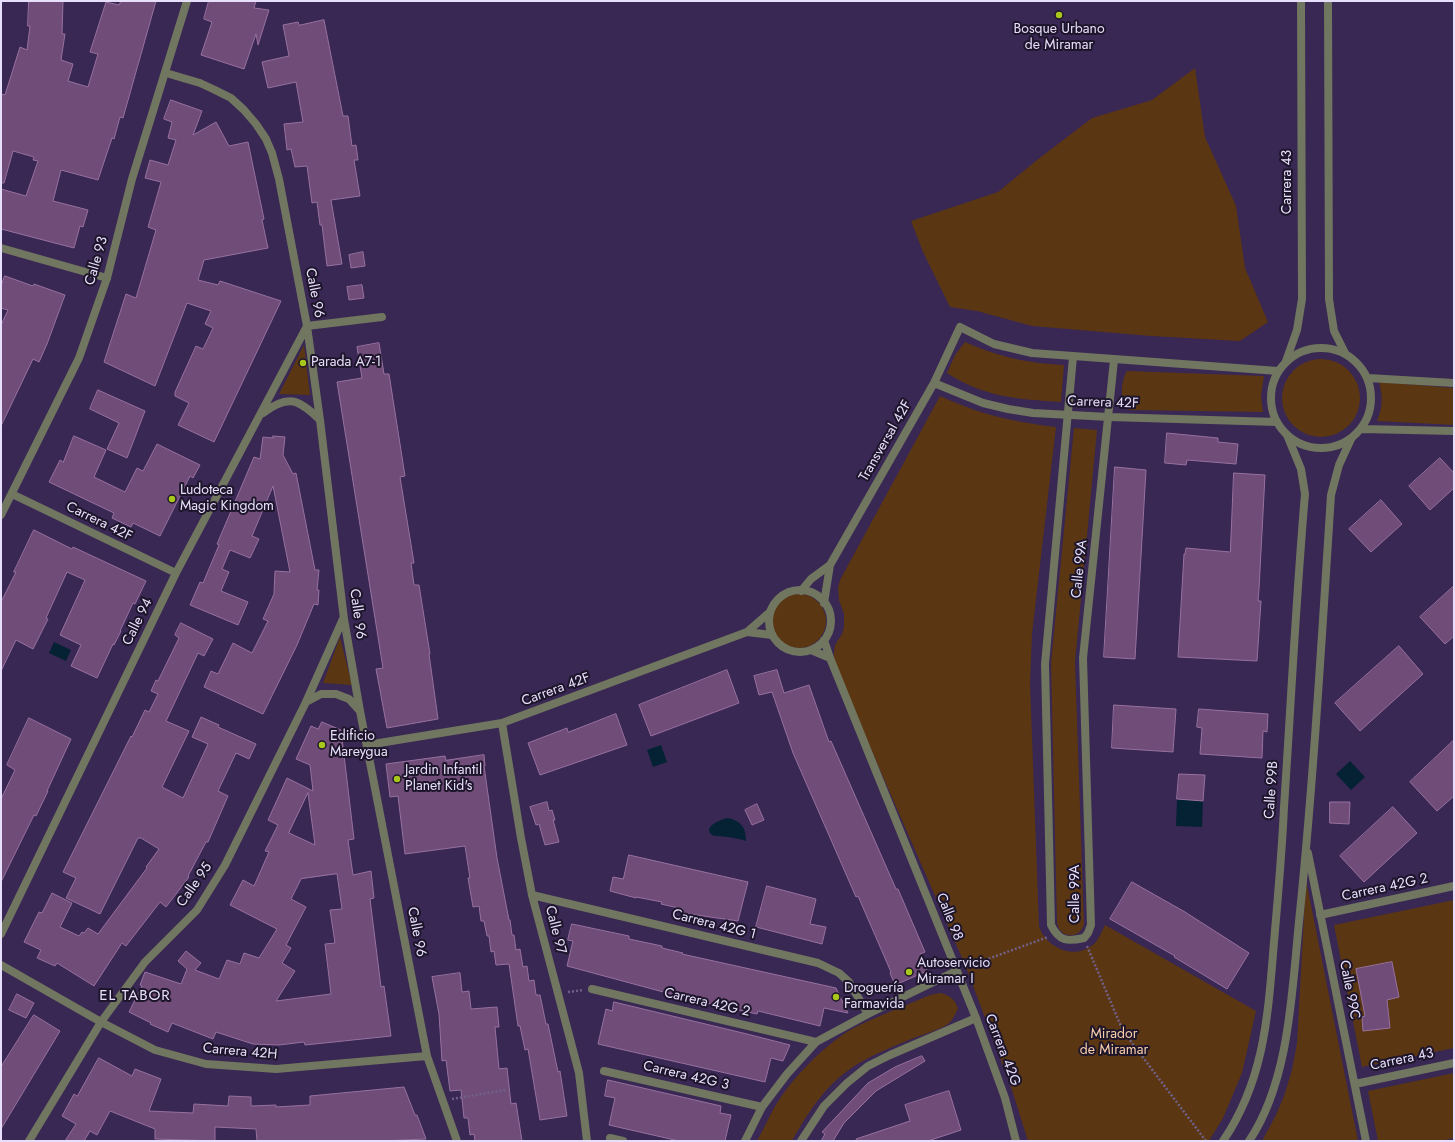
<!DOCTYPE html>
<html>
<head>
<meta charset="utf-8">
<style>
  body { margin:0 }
  #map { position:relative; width:1455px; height:1142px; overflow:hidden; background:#392754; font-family:Jost,sans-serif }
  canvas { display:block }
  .frame { position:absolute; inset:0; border:2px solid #e8dffc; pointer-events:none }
</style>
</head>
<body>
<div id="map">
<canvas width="1455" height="1142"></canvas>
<div class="frame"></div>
</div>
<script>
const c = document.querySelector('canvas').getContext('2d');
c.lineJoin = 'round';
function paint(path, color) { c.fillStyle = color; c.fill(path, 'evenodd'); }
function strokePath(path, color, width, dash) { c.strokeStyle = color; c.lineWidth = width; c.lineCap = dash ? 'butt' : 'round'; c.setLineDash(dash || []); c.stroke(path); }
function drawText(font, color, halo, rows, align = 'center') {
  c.font = font + ' Jost,sans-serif'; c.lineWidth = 4; c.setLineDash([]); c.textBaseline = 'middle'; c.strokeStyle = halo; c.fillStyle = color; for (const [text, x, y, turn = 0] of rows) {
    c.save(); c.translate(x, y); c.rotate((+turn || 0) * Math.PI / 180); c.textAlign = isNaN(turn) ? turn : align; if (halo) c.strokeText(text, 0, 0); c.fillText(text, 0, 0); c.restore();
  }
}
paint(new Path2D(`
  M1195,68l10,69 31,69 9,62 23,54 -28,19 -89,-5 -119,-10 -55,-15 -27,-4 -27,-55 -12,-31 87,-29 39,-32 55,-42 60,-18z
  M965,342c34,15 62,21 99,23l-3,37c-44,-3 -75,-4 -114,-29l8,-18z
  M304,345l6,50 -31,-1z
  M1282 398a39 39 0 1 1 78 0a39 39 0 1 1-78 0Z
  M1127,371l137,5 -3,20 2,16 -133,-2 -5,-1c-5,-9 -4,-29 2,-38z
  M1379,382l75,6v37l-77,-4c6,-15 6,-23 2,-39z
  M940,396c39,18 73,26 116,31l-24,207 -2,49 9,243c5,18 29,32 47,23 3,-2 6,-3 8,-5 5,-5 8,-13 11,-19l151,86 -14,62 -19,45 -14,23h-181l-16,-51 -46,-123 -133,-305 2,-17 7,-11 2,-7v-13l-5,-14 -1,-12 2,-8z
  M1074,428l23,2 -22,232 9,263c-3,9 -14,14 -22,7 -3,-2 -4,-6 -5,-9l-6,-260z
  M772 621a27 27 0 1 1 54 0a27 27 0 1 1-54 0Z
  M340,637l12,48 -29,-2z
  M1306,880l52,261h-96l14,-26 8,-19 8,-26 5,-27z
  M1454,900v148l-92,19 -28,-142z
  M940,993c9,2 15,6 18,16 -3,5 -5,11 -10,15 -10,6 -23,10 -34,14 -20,8 -40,16 -58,27 -29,18 -48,47 -64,76h-35c6,-11 11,-22 17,-33 17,-29 49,-62 78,-79 25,-13 53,-23 78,-34z
  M1454,1073v65l-14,3h-62l-10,-50z`), '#5b3613');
paint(new Path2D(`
  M54,642l17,8 -5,11 -17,-8z
  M661,745l6,17 -14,5 -6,-17z
  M1350,761l15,16 -14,13 -15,-16z
  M1177,799l26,2 -1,26 -26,-1z
  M728,818c13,3 18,9 18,23 -9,-3 -18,-4 -28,-5 -2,0 -4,0 -6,-1 -10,-8 9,-16 16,-17z`), '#052234');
const building = new Path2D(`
  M29,1h34l-1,33h3l-4,26 12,4 -5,17 20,6 10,-33 -8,-2 16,-50 13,3 2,-4h35l-33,117 -3,-1 -6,22 -2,-1 -14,42 -37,-10 -8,31 35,9 -5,17 -3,-1 -6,22 -73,-19v-40l25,7 12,-35 -5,-1 1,-3 -21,-6 -9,32h-3v-89l4,1 15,-48 7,3 3,-24h-2z
  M209,1h47l-2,7 15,2 -11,35 -2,-11 -12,35 -43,-14 11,-33 -8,-3z
  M324,20l19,96h5l4,30 4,-1 2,15h-4l6,36 -29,4 11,64 -15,2 -5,-41h-2l-3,-23 -5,1 -5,-37 -12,1 -4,-18 -4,1 -3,-26 19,-2 -7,-40 -28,6 -6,-26 27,-6 -6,-31 15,-3 1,3z
  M171,100l31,11 -9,24 23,-13 13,24 19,-4 16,77 -2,1 6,28 -64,12 -6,20 20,5 2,-4 61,20 -67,141 -36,-17 11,-22 -14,-7v-4l21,-46 7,3 10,-21 -8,-4 6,-13 -24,-8 -32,83 -51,-24 22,-68 10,4 20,-68 -8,-3 13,-45 -16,-4 5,-18 18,5 8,-25 -8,-2 4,-16 -8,-3z
  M363,252l2,14 -14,2 -2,-13z
  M5,276l28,10 1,-2 31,11 -18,49 -8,18 -6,-3 -32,67v-101l7,-15 -7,-2v-22z
  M362,285l2,13 -15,2 -2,-13z
  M379,343l5,31h5l16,102 -5,1 14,86h-3l3,22h5l11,69h-1l9,65 -51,9 -11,-59 7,-1 -46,-286 25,-4 -5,-31z
  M98,390l47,21 -18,47 -20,-9 12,-26 -29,-14z
  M1167,433l51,5v4l20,2 -2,20 -49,-4 -1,5 -21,-2z
  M74,436l32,14 -12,27 31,15 12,-24 6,3 14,-27 43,21 -7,13 -3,-2 -30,60 -27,-13 -2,4 -19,-9 2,-5 -65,-31 11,-22 3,2z
  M273,436l12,1 -2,18 10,19 3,-1 19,97h4l-2,20h2l-1,15 -4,-1 -17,41 -34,69 -59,-27 7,-16 7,3 15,-31 19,10 16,-32 -5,-2 11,-25 1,-23 15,1 -17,-86 -21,50 7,3 -9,19 -20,-8 -8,19 7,3 -8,19 27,11 -10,23 -48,-20 10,-23 3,1 16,-38 -2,-1 37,-87 6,2 3,-22 10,1z
  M1440,458l14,15v15l-24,22 -21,-24z
  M1115,467l31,3 -11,189 -31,-2z
  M1234,473l31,2 -6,114 -1,12h3l-4,60 -79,-4 6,-103h1l1,-6 44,4z
  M1381,500l21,24 -31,28 -22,-23z
  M34,530l38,19 1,-2 73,34 -11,23 -2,-1 -13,28h1l-7,14 -1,-1 -16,34 -26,-12 10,-21 -21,-10 25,-55 -18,-8 -21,46 2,1 -15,30 -17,-9 -15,31v-69l15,-30h-2z
  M1454,586v50l-9,8 -25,-27z
  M181,623l32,16 -9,17 -6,-3 -32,68 23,10 -27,56 21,11 25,-54 -16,-7 9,-20 18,8 -1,2 38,17 -7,15 -13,-6 -18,38 10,5 -20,46h-2l-18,34 1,1 -23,30 -6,-5 -34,44 -4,-3 -28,43 -37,-23 -2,3 -18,-8 4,-8 -17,-8 15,-30 3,1 10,-20 20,10 -12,24 19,9 3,-4 2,1 4,-5 10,6 49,-66 -1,-1 13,-18 -18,-11h-3l-38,76 -34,-16 10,-20 -13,-6 68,-136 1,1 13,-27 4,2 9,-18 -7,-3 5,-11 2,1 21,-43 -4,-3z
  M1399,646l24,28 -63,57 -25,-28z
  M727,670l12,33 -88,33 -12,-31z
  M777,670l7,23 25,-8 20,57 2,-1 65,148h2l27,63 -5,2 7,17 -32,14 -5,-12 1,-1 -33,-76 -2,1 -63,-144 -21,-61 -13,3 -5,-19z
  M1114,705l62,4 -3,43 -61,-4z
  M1199,709l69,5 -1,18 -4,-1 -1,27 -62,-4 2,-26 -5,-1z
  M616,714l11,31 -87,30 -12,-32 39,-15 1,4z
  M29,718l42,21 -24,52h1l-12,25 -2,-1 -33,67v-83l14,-29 -8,-5z
  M322,722l19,8 13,109 -6,1 5,35 18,-4 3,27 -4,1 11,88 3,-1 7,50 -86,9 -1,-3 -25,3 -26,-1 -37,-12 -3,7 -41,-16 -4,9 -18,-8 1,-1 -22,-11 13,-26 -2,-1 5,-13 36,12 6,-15 -9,-8 8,-10 15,12 -6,7 24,9 8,-19 13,4 4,-11 15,5 18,-29 -47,-24 13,-25 11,6 15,-34 -4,-1 13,-26 -10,-5 19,-42 26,13 -3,-26 -14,-6 15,-33 7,3zM308,793l7,52 -26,-12zM337,874l5,35 -12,1 5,33 -10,1 6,50 -55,7 19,-30 -13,-8 9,-15 -5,-3 20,-38 -15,-8 10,-20z
  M1454,740v56l-17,15 -27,-29z
  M484,755l1,11h-1l13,92 12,62h1l2,15h2l2,15 4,-1 3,18 4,-1 2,15 5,-1 2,15h4l6,29h2l10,48 2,-1 7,45 -27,4 -12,-71 -3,1 -5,-24h-2l-9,-62 -13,1 -2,-14 -3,1 -2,-16h-2l-3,-15h-3l-2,-15 -6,1 -5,-29h2l-5,-32 -60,8 -7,-58 -8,1 -4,-33 59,-8 1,4z
  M1179,774l26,1 -2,26 -26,-2z
  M547,802l2,9 3,-1 3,10h-2l6,22 -14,3 -6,-21 -3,1 -6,-18z
  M1330,802h20l-1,22 -19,-1z
  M757,804l7,16 -12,5 -7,-15z
  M1393,807l24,26 -53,49 -24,-26z
  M629,855l119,27 -10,39 -55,-8v-4l-22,-5 1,-2 -26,-5v1l-26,-7 3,-14 10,2z
  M1132,882l53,30 64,41 -22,36 -53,-32 1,-1 -65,-37z
  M767,886l49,13 -6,25 16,3 -4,17 -66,-17z
  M572,924l57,12v3l33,7v2l21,5 -1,1 154,34 12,25 -24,-5 -4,18 -62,-15 -1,3 -64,-14 -126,-34 6,-25 -5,-1z
  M1392,962l7,35 -12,3 3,28 -27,3 -1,-14 3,-1 -9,-47z
  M460,973l2,19 7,-1 2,18 26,-2 2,20h-4l4,42 8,-1 4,36 5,-1 6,38h-47l-1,-7 -4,1 -2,-17h-4l-3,-28 -11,1 -4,-31 -4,1 -3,-47 -7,-37z
  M17,994l17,9 -8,15 -17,-8z
  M614,1002l133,32 43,11 -7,16 -12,-3 -6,24 -167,-38 8,-35 6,2z
  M34,1015l26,16 -59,98v-62z
  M922,1056l3,5 -49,30 -32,32 -11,18h-12l4,-7 -3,-2 46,-49 27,-16z
  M99,1058l33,18 3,-7 26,10 -12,32 44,2 1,-9 34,2 1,-10 22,1v9l25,-1v2l34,-2v-9l94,-9 11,28h2l9,24 -45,2h-124l-1,-12 -41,-2v14l-60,-2v-10l-45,-18 -13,24 -7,-4 -6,10h-19l11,-17 -14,-8 12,-22 3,2z
  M608,1080l113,26 -1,7 11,2 -6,26h-46l-70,-16 6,-27 -10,-2z
  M949,1091l12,39 -33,11h-71l-1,-2 54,-18 -5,-16z`);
paint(building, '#704c78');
strokePath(building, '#97719f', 1);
strokePath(new Path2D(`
  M1087,946l36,85 83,110
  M966,967l82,-30
  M568,992l15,-2
  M452,1099l54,-9`), '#706189', 2.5, [2, 2]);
strokePath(new Path2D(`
  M1328,1l1,298 5,32 11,22
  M166,73l34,10 15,7 16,8 13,12 12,14 10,15 6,14 7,26 28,147 13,94 24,199 16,92 67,345 30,85
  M1,248l106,30
  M307,326l75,-9
  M1073,357l-28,307 6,261c8,16 16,17 33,13l4,-5 3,-8 -8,-267 31,-298
  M1286,361l11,-31 5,-31 -1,-298
  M263,413c25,-19 36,-14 57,7
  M12,494l164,79
  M747,632l25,3
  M306,702l15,-8h15l13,5 11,12
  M502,723l19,115 11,57 47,178 8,68
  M367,745l135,-22 245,-91 23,-20
  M1308,853l58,288
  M532,895l286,68 21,10 10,9 19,32
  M1320,915l134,-29
  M1,934l175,-361 131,-247
  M1,965l100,57 54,28 51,14 70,5 151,-13
  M592,989l224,53
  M604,1071l158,36
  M1355,1084l99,-21
  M610,1138l13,3
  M29,1141l72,-119 44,-60 52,-52 28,-45 81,-163 37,-83
  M745,1141l17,-34 25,-33 29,-32 52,-28 88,-43
  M801,1141l23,-35 23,-23 21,-17 22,-11 86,-37
  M1223,1141c42,-62 45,-127 51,-199 4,-45 8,-90 10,-135 7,-104 12,-209 21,-313l-4,-25 -14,-34
  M1249,1141c42,-62 43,-156 51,-229 14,-139 22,-278 31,-417l8,-30 12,-26`), '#70765f', 8);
strokePath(new Path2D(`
  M1271 398a50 50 0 1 1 100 0a50 50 0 1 1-100 0Z
  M1368,378l86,5
  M934,383l49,20 25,6 25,4 76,4 168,5
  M1362,429l92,2
  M1,515l78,-157 28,-80 25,-99 55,-178
  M769 621a31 31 0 1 1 62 0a31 31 0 1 1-62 0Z
  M801,591l10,-12 19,-14 104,-182 26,-56 34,17 38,9 246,18
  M824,603l6,-38
  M824,640l6,18 146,360 29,80 11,43
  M811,650l19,8`), '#70765f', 8);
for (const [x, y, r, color] of [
  [1059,15,4,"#a9c71b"],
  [303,363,4,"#a9c71b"],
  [172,499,4,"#a9c71b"],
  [322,745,4,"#a9c71b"],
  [397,779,4,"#a9c71b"],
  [909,972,4,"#a9c71b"],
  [836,997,4,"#a9c71b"]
]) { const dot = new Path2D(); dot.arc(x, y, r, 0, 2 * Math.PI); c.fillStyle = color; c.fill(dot); strokePath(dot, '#1d152a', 1.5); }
drawText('14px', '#e8dffc', '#1d152a', [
  ["Bosque Urbano",1059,30,"center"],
  ["de Miramar",1059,46,"center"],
  ["Parada A7-1",311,363],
  ["Ludoteca",180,491],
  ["Magic Kingdom",180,507],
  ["Edificio",330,737],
  ["Mareygua",330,753],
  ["Jardin Infantil",405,771],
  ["Planet Kid's",405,787],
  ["Autoservicio",917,964],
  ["Miramar I",917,980],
  ["Droguería",844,989],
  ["Farmavida",844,1005]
], 'left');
drawText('14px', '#e8dffc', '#1d152a', [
  ["Carrera 43",1288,182,-90],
  ["Calle 93",97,261,-74],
  ["Calle 96",314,293,79],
  ["Carrera 42F",1103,403,2],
  ["Transversal 42F",886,441,-60],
  ["Carrera 42F",99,522,26],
  ["Calle 99A",1080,569,-84],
  ["Calle 96",357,614,82],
  ["Calle 94",138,622,-64],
  ["Carrera 42F",556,690,-20],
  ["Calle 99B",1272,790,-86],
  ["Calle 95",195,885,-55],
  ["Carrera 42G 2",1385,888,-12],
  ["Calle 99A",1076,894,-90],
  ["Calle 98",949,917,68],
  ["Carrera 42G 1",714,925,14],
  ["Calle 97",555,930,76],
  ["Calle 96",416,932,79],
  ["Calle 99C",1349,990,79],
  ["Carrera 42G 2",707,1003,13],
  ["Carrera 42G",1002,1050,69],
  ["Carrera 42H",240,1052,5],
  ["Carrera 43",1402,1060,-12],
  ["Carrera 42G 3",686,1076,13]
]);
drawText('14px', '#facfac', '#1d152a', [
  ["Mirador",1114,1035],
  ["de Miramar",1114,1051]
]);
c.letterSpacing = '1px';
drawText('15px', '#e8dffc', '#1d152a', [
  ["EL TABOR",135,996]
]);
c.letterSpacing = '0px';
</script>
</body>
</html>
